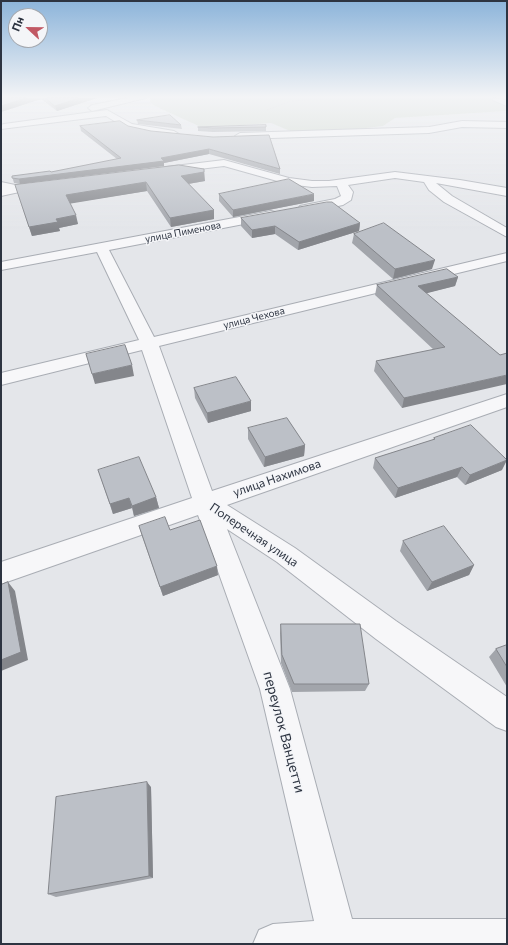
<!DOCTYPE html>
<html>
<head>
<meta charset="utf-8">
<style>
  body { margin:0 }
  #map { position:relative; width:508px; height:945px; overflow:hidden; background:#e4e6ea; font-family:Commissioner,sans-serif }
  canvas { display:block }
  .frame { position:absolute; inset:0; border:2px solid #2d3441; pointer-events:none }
  .north { position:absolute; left:8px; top:8px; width:40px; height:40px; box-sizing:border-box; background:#f4f5f8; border:1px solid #a4a8af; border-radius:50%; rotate:292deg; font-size:11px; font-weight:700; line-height:16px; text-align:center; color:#2d3441 }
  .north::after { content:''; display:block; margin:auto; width:14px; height:18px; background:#c15864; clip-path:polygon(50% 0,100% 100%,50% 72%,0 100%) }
</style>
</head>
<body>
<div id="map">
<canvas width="508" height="945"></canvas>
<div class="frame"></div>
<div class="north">Пн</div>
</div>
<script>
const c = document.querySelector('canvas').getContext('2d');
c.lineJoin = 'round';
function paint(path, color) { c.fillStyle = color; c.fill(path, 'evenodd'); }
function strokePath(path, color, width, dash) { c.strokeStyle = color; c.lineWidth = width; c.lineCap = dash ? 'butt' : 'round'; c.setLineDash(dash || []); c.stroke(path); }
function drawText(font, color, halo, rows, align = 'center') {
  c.font = font + ' Commissioner,sans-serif'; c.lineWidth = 3; c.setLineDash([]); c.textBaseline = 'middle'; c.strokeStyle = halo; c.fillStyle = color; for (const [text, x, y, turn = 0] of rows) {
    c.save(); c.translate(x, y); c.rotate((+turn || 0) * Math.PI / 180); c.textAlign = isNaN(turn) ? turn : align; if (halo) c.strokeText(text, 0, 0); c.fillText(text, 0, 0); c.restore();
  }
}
paint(new Path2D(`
  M151,98h344l12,6v7l-112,7 -12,8 -33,4 -55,3 -24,-10 -68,5 -48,-22 -5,-4z`), '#c9d3c6');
const minor = new Path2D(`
  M128,98h18l-54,13 -4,-3 4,-3z
  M492,98l15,2v6l-14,-6z
  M107,110l25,14 42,7 5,3 -5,3 -48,-9 -20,-12 -105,13v-4l3,-1z
  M462,121l45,1v6l-45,-1 -33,6 -189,6 -5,-3 5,-3 189,-6z
  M224,160l65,18 23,3h17l66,-9 65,8 47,8v8l-71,-13 16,13 55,32v9l-63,-35 -15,-12 -5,-8 -29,-4 -47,7 5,7 -2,8 -8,5 -39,8 -4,-1 -2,-3 2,-3 35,-7 6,-3 -4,-10 -25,1 -24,-3 -64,-18 -66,8 -5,-3 5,-3z
  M1,182l19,4 20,-2 6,3c-8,9 -35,4 -45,1z
  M271,211l4,1 2,3 -2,3 -166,32 45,87 353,-84v8l-348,85 53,145 295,-97v13l-280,98 68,43 101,73 111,76v34l-11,-4 -120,-88 -99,-77 -50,-33 63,160 62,230h155v25h-254l6,-14 14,-6 41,-3 -54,-232 -62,-174 -197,69v-22l191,-64 -50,-148 -141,35v-12l138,-33 -42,-88 -96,18v-8z`);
const tertiary = new Path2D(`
  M20,186l6,3 -2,2 -23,5v-8z`);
strokePath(minor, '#a9adb4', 2);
strokePath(tertiary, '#a9adb4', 2);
strokePath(new Path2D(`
  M267,110l24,-9 43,-3`), '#babcc2', 1, [1.5, 1.5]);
paint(minor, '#f7f7f9');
paint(tertiary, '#f7f7f9');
paint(new Path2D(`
  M1,98h96l-40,13 -16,-12 -40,13z
  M137,120l44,5 1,4 -44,-5z
  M80,126h48l152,43v5l-71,-20 -45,9v3l-144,18 -6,-1 -2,-7 39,-4 66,-13 -36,-28z
  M198,127h68v4l-53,1 -15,-1z
  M205,181l-17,3 26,26v9l-43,8 -24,-36 -77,12 8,21 -19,4 1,3 -28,5 -17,-51z
  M219,194l95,7 -81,16 -14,-16z
  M241,218l119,5 -1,8 -61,19 -23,-16 -23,4 -11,-12z
  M354,234l78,35 -39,10 -41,-36z
  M458,277l-3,9 -29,7 74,62 -98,53 -28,-37 2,-10 58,-11 -59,-55 2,-10z
  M194,388l57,23 -43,12 -13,-25z
  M248,428l57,17 -1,11 -40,11 -16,-28z
  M434,438l68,32 -37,15 -8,-8 -62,21 -22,-30 2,-10 58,-18z
  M98,470l58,27 3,11 -25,8 -2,-8 -19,6z
  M139,526l31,4 48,45 -55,21 -21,-60z
  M403,541l71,24 -5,10 -42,16 -27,-40z
  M281,624l88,60 -4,7 -73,1 -11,-29 -1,-30z
  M507,645v42l-18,-30 7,-8z
  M151,787l2,91 -97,19 -8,-3z`), '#a2a5ab');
paint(new Path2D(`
  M26,98l15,1 -40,13v-6z
  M79,98h18l-40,13 -2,-5z
  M209,149v5l-45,9v3l-144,18 -1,-5 142,-21z
  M204,169l1,12 -23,4 -1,-9z
  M146,182l1,9 -79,13 -2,-9z
  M314,194v7l-81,16v-7z
  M214,210v9l-43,8 -1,-9z
  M76,215l2,9 -19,4 1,3 -28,5 -3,-9 27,-8z
  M360,223l-1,8 -61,19 1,-8z
  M275,226v8l-23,4v-8z
  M435,260l-3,9 -39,10 2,-10z
  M458,277l-3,9 -39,10 2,-10z
  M132,365l2,11 -39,8 -3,-10z
  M507,375v9l-105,24 2,-10z
  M251,401v10l-43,12 -1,-10z
  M305,445l-1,11 -40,11 1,-10z
  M507,460l-5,10 -37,15 5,-10z
  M462,467l-5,10 -62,21 3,-10z
  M156,497l3,11 -25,8 -2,-10z
  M129,498l3,10 -19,6 -3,-10z
  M474,565l-5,10 -42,16 5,-9z
  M217,566l1,9 -55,21 -3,-9z
  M8,582l7,9 13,69 -27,11v-11z
  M147,782l4,5 2,91 -4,-2z`), '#84868b');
const building = new Path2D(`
  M1,98h25l-25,8z
  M46,98h33l-24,8z
  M170,115l11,10 -44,-5z
  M120,121l8,5 23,5 62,6 56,-2 11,34 -71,-20 -48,9 3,3 -145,18 -7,-1v-2l38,-5 1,1 70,-14 -41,-32z
  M266,125v2l-53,1 -15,-1z
  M179,165l25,4v3l-23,4 33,34 -44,8 -24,-36 -80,13 10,20 -20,4 2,3 -29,5 -14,-42z
  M289,179l25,15 -81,16 -14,-16z
  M327,202h5l28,21 -61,19 -24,-16 -23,4 -11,-12z
  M384,223l51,37 -40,9 -41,-35z
  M447,269l11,8 -40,9 82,69 7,-2v22l-103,23 -28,-37 69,-14 -68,-62z
  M125,345l7,20 -40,9 -6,-20z
  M236,377l15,24 -44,12 -13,-25z
  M287,418l18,27 -40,12 -17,-29z
  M471,425l36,35 -37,15 -8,-8 -64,21 -23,-30 60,-19 -1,-1z
  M139,457l17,40 -24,9 -3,-8 -19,6 -12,-34z
  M165,517l5,13 30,-10 17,46 -57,21 -21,-61z
  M444,526l30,39 -42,17 -29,-41z
  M8,582l13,70 -20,8v-75z
  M281,624h79l9,60h-75l-12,-29z
  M507,645v22l-11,-18z
  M147,782l2,94 -101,18 8,-97z`);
paint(building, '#bcc0c7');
strokePath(building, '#84868b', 1);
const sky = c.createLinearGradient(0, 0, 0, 231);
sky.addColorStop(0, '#8cb4da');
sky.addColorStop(0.42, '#f3f4f6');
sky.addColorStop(1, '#f3f4f600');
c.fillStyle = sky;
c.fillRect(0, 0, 508, 231);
drawText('10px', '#2d3441', '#f4f5f8', [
  ["улица Пименова",183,232,-11],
  ["улица Чехова",254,318,-14]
]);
drawText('12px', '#2d3441', '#f4f5f8', [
  ["улица Нахимова",277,478,-19],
  ["Поперечная улица",254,535,34]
]);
drawText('14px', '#2d3441', '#f4f5f8', [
  ["переулок Ванцетти",284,732,75]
]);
</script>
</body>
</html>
